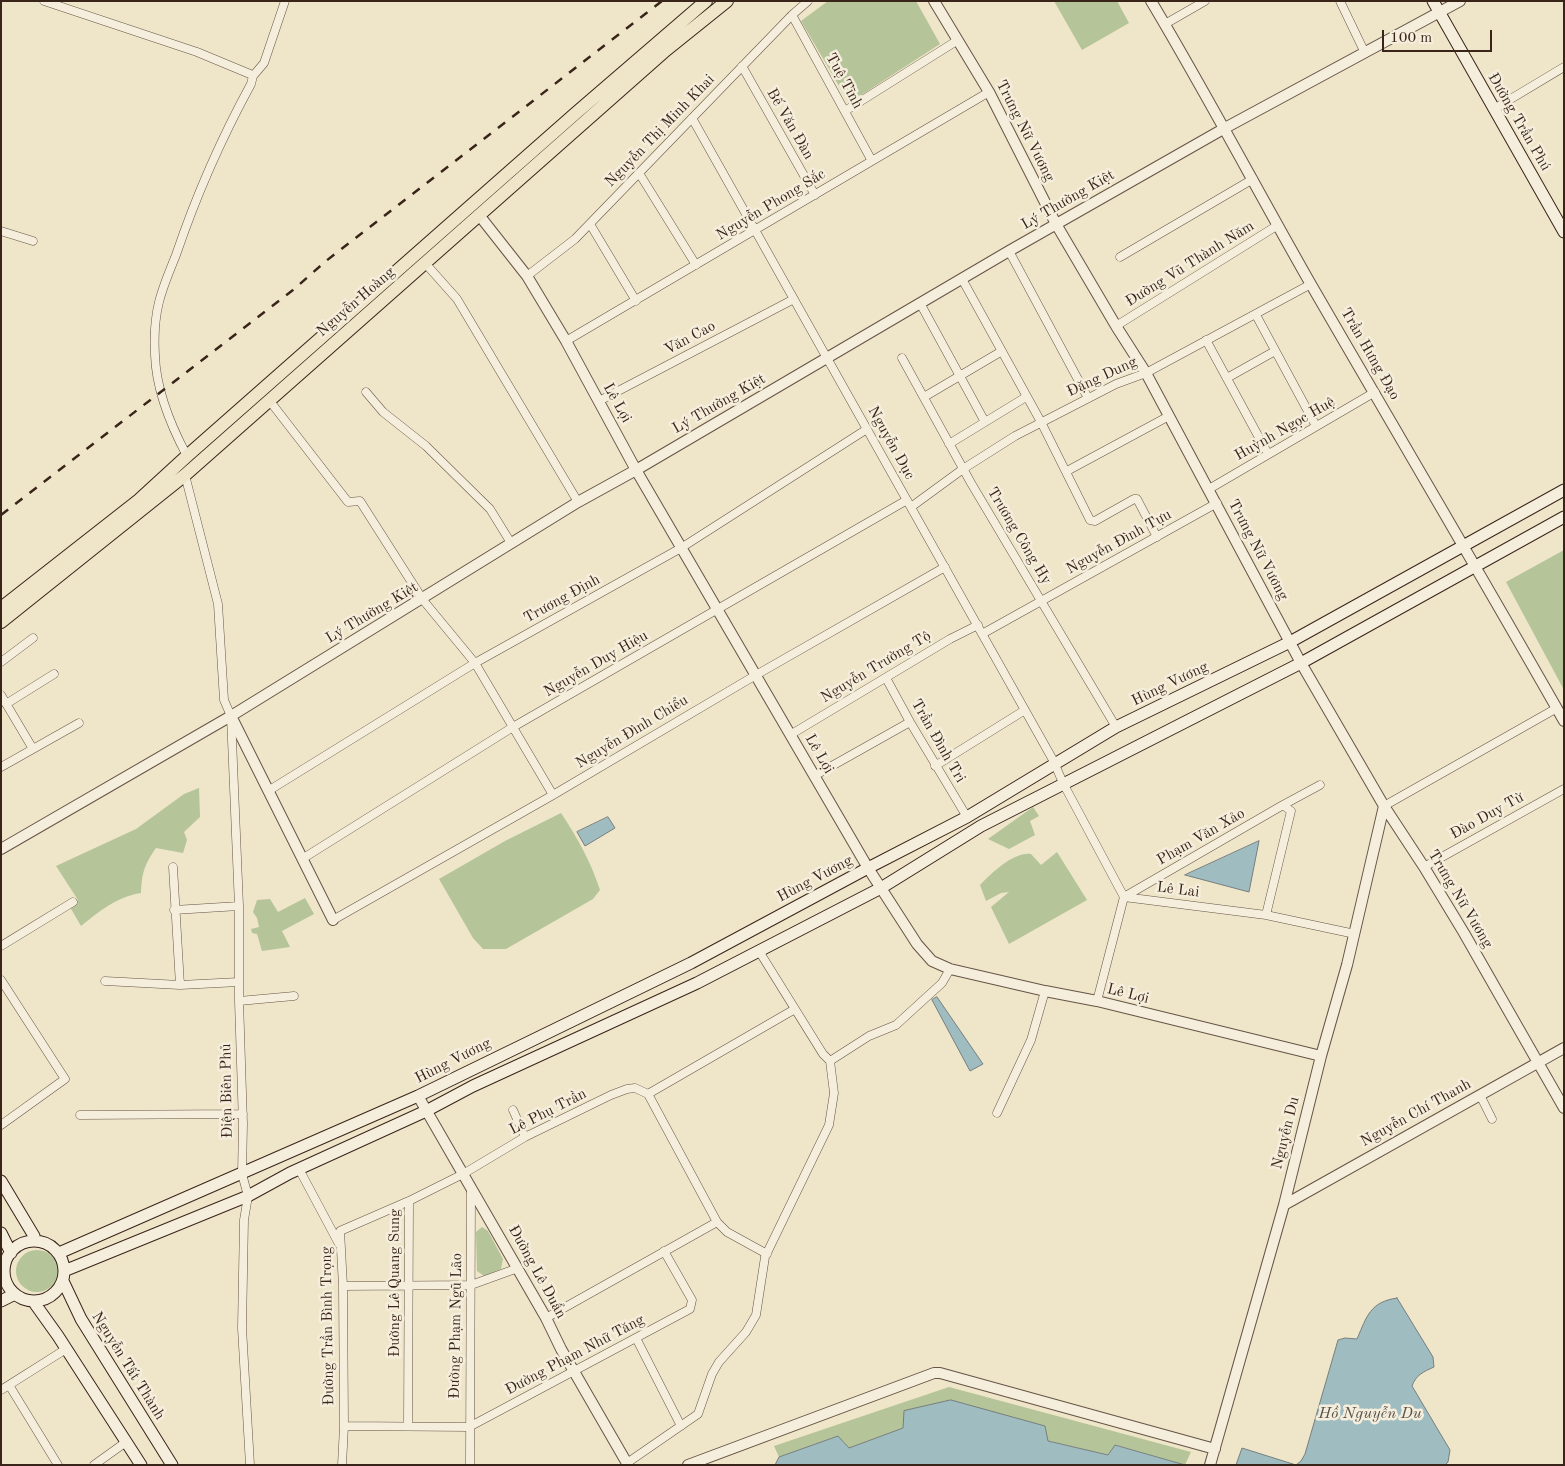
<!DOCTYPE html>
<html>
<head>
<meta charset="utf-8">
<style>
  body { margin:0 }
  #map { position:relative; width:1565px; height:1466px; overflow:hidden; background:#efe5c9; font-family:"Old Standard TT",serif }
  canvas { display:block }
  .frame { position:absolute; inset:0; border:2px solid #392419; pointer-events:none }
  .scale { position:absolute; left:1382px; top:30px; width:110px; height:22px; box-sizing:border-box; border:2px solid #392419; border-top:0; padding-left:6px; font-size:15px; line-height:18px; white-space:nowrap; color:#392419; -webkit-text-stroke:4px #f5eedc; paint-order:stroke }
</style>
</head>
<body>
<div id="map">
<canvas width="1565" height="1466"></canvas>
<div class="frame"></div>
<div class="scale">100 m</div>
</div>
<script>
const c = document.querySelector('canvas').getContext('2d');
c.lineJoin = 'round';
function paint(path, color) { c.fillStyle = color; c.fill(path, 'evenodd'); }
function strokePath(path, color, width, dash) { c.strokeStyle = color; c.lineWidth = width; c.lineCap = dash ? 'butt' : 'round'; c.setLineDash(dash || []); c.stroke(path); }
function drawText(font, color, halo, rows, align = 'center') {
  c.font = font + ' "Old Standard TT",serif'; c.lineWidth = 5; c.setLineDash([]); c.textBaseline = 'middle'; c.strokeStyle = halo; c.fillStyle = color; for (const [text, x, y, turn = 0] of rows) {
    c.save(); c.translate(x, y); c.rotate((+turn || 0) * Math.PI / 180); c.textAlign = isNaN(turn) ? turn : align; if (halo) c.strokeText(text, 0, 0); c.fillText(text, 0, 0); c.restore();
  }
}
paint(new Path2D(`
  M828,1h88l24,43 -91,59 -48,-82z
  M1054,1h63l12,22 -47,27z
  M1564,550v140l-58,-108z
  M199,788l1,29 -16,15 3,8 -4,13 -27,-5c-12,17 -14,25 -15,45 -25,4 -41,18 -60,33l-11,-19 8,-7 -22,-34 80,-37 48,-35z
  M1033,807l6,9 -9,5 5,14 -26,14 -21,-10z
  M561,813c16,24 30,49 39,77l-7,9 -87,50h-23l-10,-11 -34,-59 66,-38z
  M1057,852l30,48 -78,44 -18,-37 18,-15 -8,1 -15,8 -6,-16c12,-12 33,-33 51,-31l10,11z
  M305,898l9,16 -32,17 8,16 -28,4 -5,-17 -5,-1 -1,-4 8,-2 -2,-9 -4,-6 4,-12 13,-1 8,13z
  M482,1227l6,4 15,28 -2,10 -17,7 -7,-5 -1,-39z
  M16 1271a21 21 0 1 1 42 0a21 21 0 1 1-42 0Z
  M949,1387l242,65 -6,13 -69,-20 -8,10 -60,-14 -145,-13 -54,20 -11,-12 -59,21 -5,-11z`), '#b5c599');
const water = new Path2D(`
  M608,817l7,11 -30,18 -8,-14z
  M1259,841l-10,51 -64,-17z
  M937,997l46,67 -13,7 -38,-71z
  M1397,1298l36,59 1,10c-11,5 -18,8 -22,19l38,64 -2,12 -3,3h-209l6,-17 54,17 5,-4 4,-7 33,-114 7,-2 12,1c10,-23 13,-37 40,-41z
  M951,1400l94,26 3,15 60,14 7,-10 70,20h-410l4,-8 59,-21 11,12 54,-20 1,-17z`);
paint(water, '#9fbcc1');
strokePath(water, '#767f7e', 1);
const minor = new Path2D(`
  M44,1l153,51 53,22 3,2 -2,8c-30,55 -55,112 -75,171 -6,15 -13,31 -17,47 -4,16 -5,36 -4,53 1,35 16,71 32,101
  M1340,1l25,52
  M792,15l80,146
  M1165,24l40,-23
  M742,66l73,129
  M253,76l11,-13 21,-62
  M1494,109l70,-42
  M845,111l113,-71
  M692,118l361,642 10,23 61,114 142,18 89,19
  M639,173l57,92
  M590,224l46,77
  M1,231l32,10
  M1009,251l79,147
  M1120,257l133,-78
  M425,263l32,36 121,203
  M527,276l48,-37 217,-224 16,-14
  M962,279l79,143 49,98 5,1 39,-22h3l20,38
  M920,303l65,119
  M1256,315l60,111
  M1116,326l162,-101
  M1206,340l62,114
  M566,341l423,-249
  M902,358l69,125 145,244
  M1227,378l48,-27
  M366,392l17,20 43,34 64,63 21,34
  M924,397l78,-46
  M269,400l79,102 12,-1 63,99 52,63 78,132
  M599,401l195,-102
  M949,444l77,-47
  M1067,471l102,-55
  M185,475l33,129 6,96 7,16 8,190v95l4,123 -1,50 6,22 -4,24 -2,108 8,137
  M1209,489l166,-97
  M911,507l52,-38 52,-33 101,-52 30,-11 165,-89
  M982,634l235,-131
  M1,662l32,-24
  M886,678l24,44 57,95
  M1,695l32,54
  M6,704l48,-30
  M790,735l160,-96 28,-14
  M935,766l90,-56
  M1,767l78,-44
  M814,776l96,-54
  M268,791l207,-128 206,-115 186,-119
  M1283,805l37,-20
  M1384,806l173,-98
  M302,859l211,-132 394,-227
  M173,867l7,118
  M1424,867l140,-78
  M174,910l65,-4
  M333,920l220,-125 203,-120 189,-108
  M1,946l72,-44
  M759,951l64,103 7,7
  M1,980l64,99 -64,46
  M105,981l75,4 59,-3
  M239,1001l55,-5
  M1097,1001l27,-104 159,-92 8,6 -25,104
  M830,1061l39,-25 27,-11 46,-42 8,-14
  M648,1094l69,128 10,10 40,22
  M648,1094l147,-85
  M1480,1095l12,24
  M513,1110l12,27
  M997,1113l34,-73 14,-49
  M80,1115l163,-1
  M299,1169l40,75
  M343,1286l128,-1 47,-17
  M546,1318l171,-96
  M636,1338l45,88
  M9,1385l49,80
  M1,1390l65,-41
  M344,1426l125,1 221,-118 2,-9 -28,-49
  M408,1426l1,-225 54,-27 62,-37 86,-42 16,-6 8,-1 13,6
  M627,1463l71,-49 14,-40 7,-12 27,-30 10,-17 9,-58 64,-132 5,-32 -4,-32
  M94,1465l32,-23
  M342,1465l2,-39 -1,-140 -3,-55 69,-30
  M470,1465l1,-276`);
const tertiary = new Path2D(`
  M934,1l55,91 67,132 60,102 30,47 155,290 83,143 40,61 40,66 100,175
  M1151,1c55,92 105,187 158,280 85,147 171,292 255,440
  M479,215l48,61 39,65 70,129 232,398 49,76 15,17 18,8 95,22 52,10 224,55
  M231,716l102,204
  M1,849l230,-133 347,-214 58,-32 373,-219 216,-123 235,-127
  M418,1096l128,222 15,31 67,116
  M1284,1205l280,-157
  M688,1465l246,-92h6l275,76
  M1210,1465l74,-260 37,-149 26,-91 37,-159`);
const secondary = new Path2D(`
  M1433,1l131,231
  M1,1181l33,55
  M1,1233l10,20
  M4 1271a30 30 0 1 1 60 0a30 30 0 1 1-60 0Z
  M59,1253l359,-157 273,-133 177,-95 99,-51 149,-90 174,-85 274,-152
  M64,1271l184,-75 42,-23 136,-62 47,-25 224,-103 184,-95 100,-62 320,-163 263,-146
  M63,1281l18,38 91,146
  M1,1301l14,-7
  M33,1301l25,35 83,129`);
const trunk = new Path2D(`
  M1,608l138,-108 48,-44 389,-343 130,-112
  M1,622l184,-147 481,-425 61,-49`);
strokePath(minor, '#665445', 9);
strokePath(tertiary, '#665445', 12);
strokePath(secondary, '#392419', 13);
strokePath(trunk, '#392419', 14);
strokePath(minor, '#f5eedc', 8);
strokePath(tertiary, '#f5eedc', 10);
strokePath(secondary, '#f5eedc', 11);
strokePath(trunk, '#efe5c9', 12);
strokePath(new Path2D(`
  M1,515l292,-225 33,-29 336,-260`), '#392419', 2.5, [9, 9]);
drawText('15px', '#392419', '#f5eedc', [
  ["Tuệ Tĩnh",844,81,61],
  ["Đường Trần Phú",1519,122,60],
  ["Bế Văn Đàn",790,124,60],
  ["Nguyễn Thị Minh Khai",660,131,-46],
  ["Trưng Nữ Vương",1025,131,63],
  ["Lý Thường Kiệt",1068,200,-30],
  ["Nguyễn Phong Sắc",771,205,-31],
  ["Đường Vũ Thành Năm",1190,264,-32],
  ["Nguyễn Hoàng",356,302,-41],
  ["Văn Cao",690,338,-28],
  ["Trần Hưng Đạo",1370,354,60],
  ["Đặng Dung",1102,377,-25],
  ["Lê Lợi",617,403,61],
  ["Lý Thường Kiệt",719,404,-30],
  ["Huỳnh Ngọc Huệ",1285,429,-30],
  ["Nguyễn Dục",891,443,61],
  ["Trương Công Hy",1019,536,59],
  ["Nguyễn Đình Tựu",1119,542,-29],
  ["Trưng Nữ Vương",1258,550,62],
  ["Trương Định",562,599,-29],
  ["Lý Thường Kiệt",372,613,-31],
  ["Nguyễn Duy Hiệu",596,664,-30],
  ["Nguyễn Trường Tộ",876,667,-31],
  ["Hùng Vương",1170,684,-26],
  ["Nguyễn Đình Chiểu",632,732,-31],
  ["Trần Đình Tri",938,741,60],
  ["Lê Lợi",819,754,60],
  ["Đào Duy Từ",1487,816,-29],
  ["Phạm Văn Xảo",1201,837,-30],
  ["Hùng Vương",815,879,-28],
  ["Lê Lai",1178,890,7],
  ["Trưng Nữ Vương",1460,899,59],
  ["Lê Lợi",1128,994,14],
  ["Hùng Vương",453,1061,-27],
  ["Điện Biên Phủ",227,1091,-91],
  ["Lê Phụ Trần",548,1112,-27],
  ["Nguyễn Chí Thanh",1416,1113,-29],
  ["Nguyễn Du",1286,1133,-76],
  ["Đường Lê Duẩn",537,1272,61],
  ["Đường Lê Quang Sung",395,1283,-90],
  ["Đường Trần Bình Trọng",328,1326,-91],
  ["Đường Phạm Ngũ Lão",456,1326,-89],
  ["Đường Phạm Nhữ Tăng",575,1355,-28],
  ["Nguyễn Tất Thành",128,1366,58]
]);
drawText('italic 16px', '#58524b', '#f5eedc', [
  ["Hồ Nguyễn Du",1370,1414]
]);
</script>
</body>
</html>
